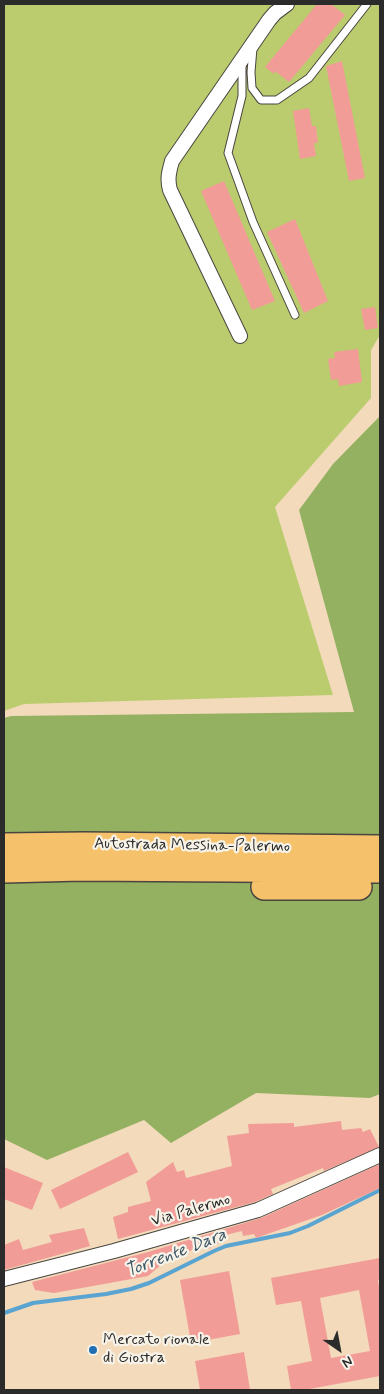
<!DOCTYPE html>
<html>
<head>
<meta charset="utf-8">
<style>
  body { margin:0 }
  #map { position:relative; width:384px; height:1394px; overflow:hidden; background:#f2daba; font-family:Mynerve,sans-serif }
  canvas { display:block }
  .frame { position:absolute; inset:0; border:5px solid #2b2b2b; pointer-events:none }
  .north { position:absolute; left:314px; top:1324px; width:50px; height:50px; -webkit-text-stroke:4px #f7f3e8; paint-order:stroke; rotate:147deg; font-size:14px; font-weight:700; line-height:20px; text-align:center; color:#2b2b2b }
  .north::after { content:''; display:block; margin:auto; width:18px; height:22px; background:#2b2b2b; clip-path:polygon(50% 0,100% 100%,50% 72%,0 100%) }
</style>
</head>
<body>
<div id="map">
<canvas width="384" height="1394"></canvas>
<div class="frame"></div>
<div class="north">N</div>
</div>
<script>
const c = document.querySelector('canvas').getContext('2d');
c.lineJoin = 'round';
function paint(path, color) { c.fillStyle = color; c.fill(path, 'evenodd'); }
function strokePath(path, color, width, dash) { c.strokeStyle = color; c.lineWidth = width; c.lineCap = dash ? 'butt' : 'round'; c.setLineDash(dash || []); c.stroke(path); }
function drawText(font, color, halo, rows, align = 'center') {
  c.font = font + ' Mynerve,sans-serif'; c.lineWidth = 4.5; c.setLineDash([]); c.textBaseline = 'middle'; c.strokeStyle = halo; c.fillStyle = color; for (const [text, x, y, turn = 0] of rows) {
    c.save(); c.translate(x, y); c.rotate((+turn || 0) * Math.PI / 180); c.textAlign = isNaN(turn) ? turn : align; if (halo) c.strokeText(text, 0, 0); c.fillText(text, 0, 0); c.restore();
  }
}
paint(new Path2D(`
  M4,4h376v331l-9,15v48l-96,109 58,188 -309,9 -20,7z`), '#bbcc6e');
paint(new Path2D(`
  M380,416v678l-10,4 -114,-5 -85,50 -27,-23 -97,40 -43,-21v-421l7,-2 343,-4 -55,-202 34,-46z`), '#94b061');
strokePath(new Path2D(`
  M4,1313l29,-10 73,-9 25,-5 18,-6 65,-32 12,-5 64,-13 18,-7 72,-36`), '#59a4d1', 4);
paint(new Path2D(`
  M317,4h14l14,11 -56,67 -14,-11 -1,3 -9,-7z
  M342,61l23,117 -16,3 -23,-115z
  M309,108l3,18h4l2,17h-4l2,13 -16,3 -7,-48z
  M224,181l51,120 -23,9 -51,-119z
  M295,219l33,82 -24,12 -37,-81z
  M375,307l3,21 -13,2 -4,-21z
  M358,349l4,33 -23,4 -1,-7 -7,1 -3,-21 7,-1 -1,-6z
  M341,1121l1,9 19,-2 2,4 7,-3 9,18 -55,24 -1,-3 -52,21 2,5 -18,8 -137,37 -5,-22 15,-5v-5l23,-6 -5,-19 27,-20 4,10 7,-2 2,8 46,-12 -5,-30 22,-3 -1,-9 46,-1v4z
  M128,1152l10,20 -78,37 -9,-19z
  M380,1164v24l-58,27 -66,23 -2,-4 -11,2 -1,-5 -21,5 -2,7 -10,6 -4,-5 -43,20 -14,12 -94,17 -19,-3 -3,-8 116,-30 113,-34z
  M4,1167l39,16 -11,27 -28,-11z
  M84,1228l6,18 -86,24v-25l15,-6 4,11 29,-8 -3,-7z
  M380,1258v21l-2,1 2,15v81l-76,14h-13l-4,-24 25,-5 -11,-60 -25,4 -5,-27zM359,1290l11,61 -39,7 -11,-60z
  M229,1271l11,63 -49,9 -11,-63z
  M244,1352l6,38h-50l-5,-29z`), '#f29c98');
const service = new Path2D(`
  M253,48l-2,24 1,16 9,12h16l32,-22 58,-74
  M242,64v32l-14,57 25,69 42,93`);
const minor = new Path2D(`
  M240,336l-70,-146c-3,-11 -1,-18 2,-29l97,-141 6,-7 12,-9
  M4,1279l110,-28 144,-41 122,-55`);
const motorway = new Path2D(`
  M4,846l80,-1 296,3
  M4,870l77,-2 299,2
  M264,887h95`);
strokePath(service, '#494540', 9);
strokePath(minor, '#494540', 16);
strokePath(motorway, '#494540', 28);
strokePath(service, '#fff', 7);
strokePath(minor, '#fff', 14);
strokePath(motorway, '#f5c16b', 25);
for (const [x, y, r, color] of [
  [93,1350,5,"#1f6fb2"]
]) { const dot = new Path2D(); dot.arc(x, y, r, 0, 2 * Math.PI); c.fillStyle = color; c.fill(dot); strokePath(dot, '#f7f3e8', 2); }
drawText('16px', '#2b2b2b', '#f7f3e8', [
  ["Autostrada Messina-Palermo",192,846,1],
  ["Via Palermo",191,1211,-16]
]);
drawText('16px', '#2b2b2b', '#f7f3e8', [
  ["Mercato rionale",103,1341],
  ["di Giostra",103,1359]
], 'left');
drawText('italic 18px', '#3b5565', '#f7f3e8', [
  ["Torrente Dara",176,1254,-21]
]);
</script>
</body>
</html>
